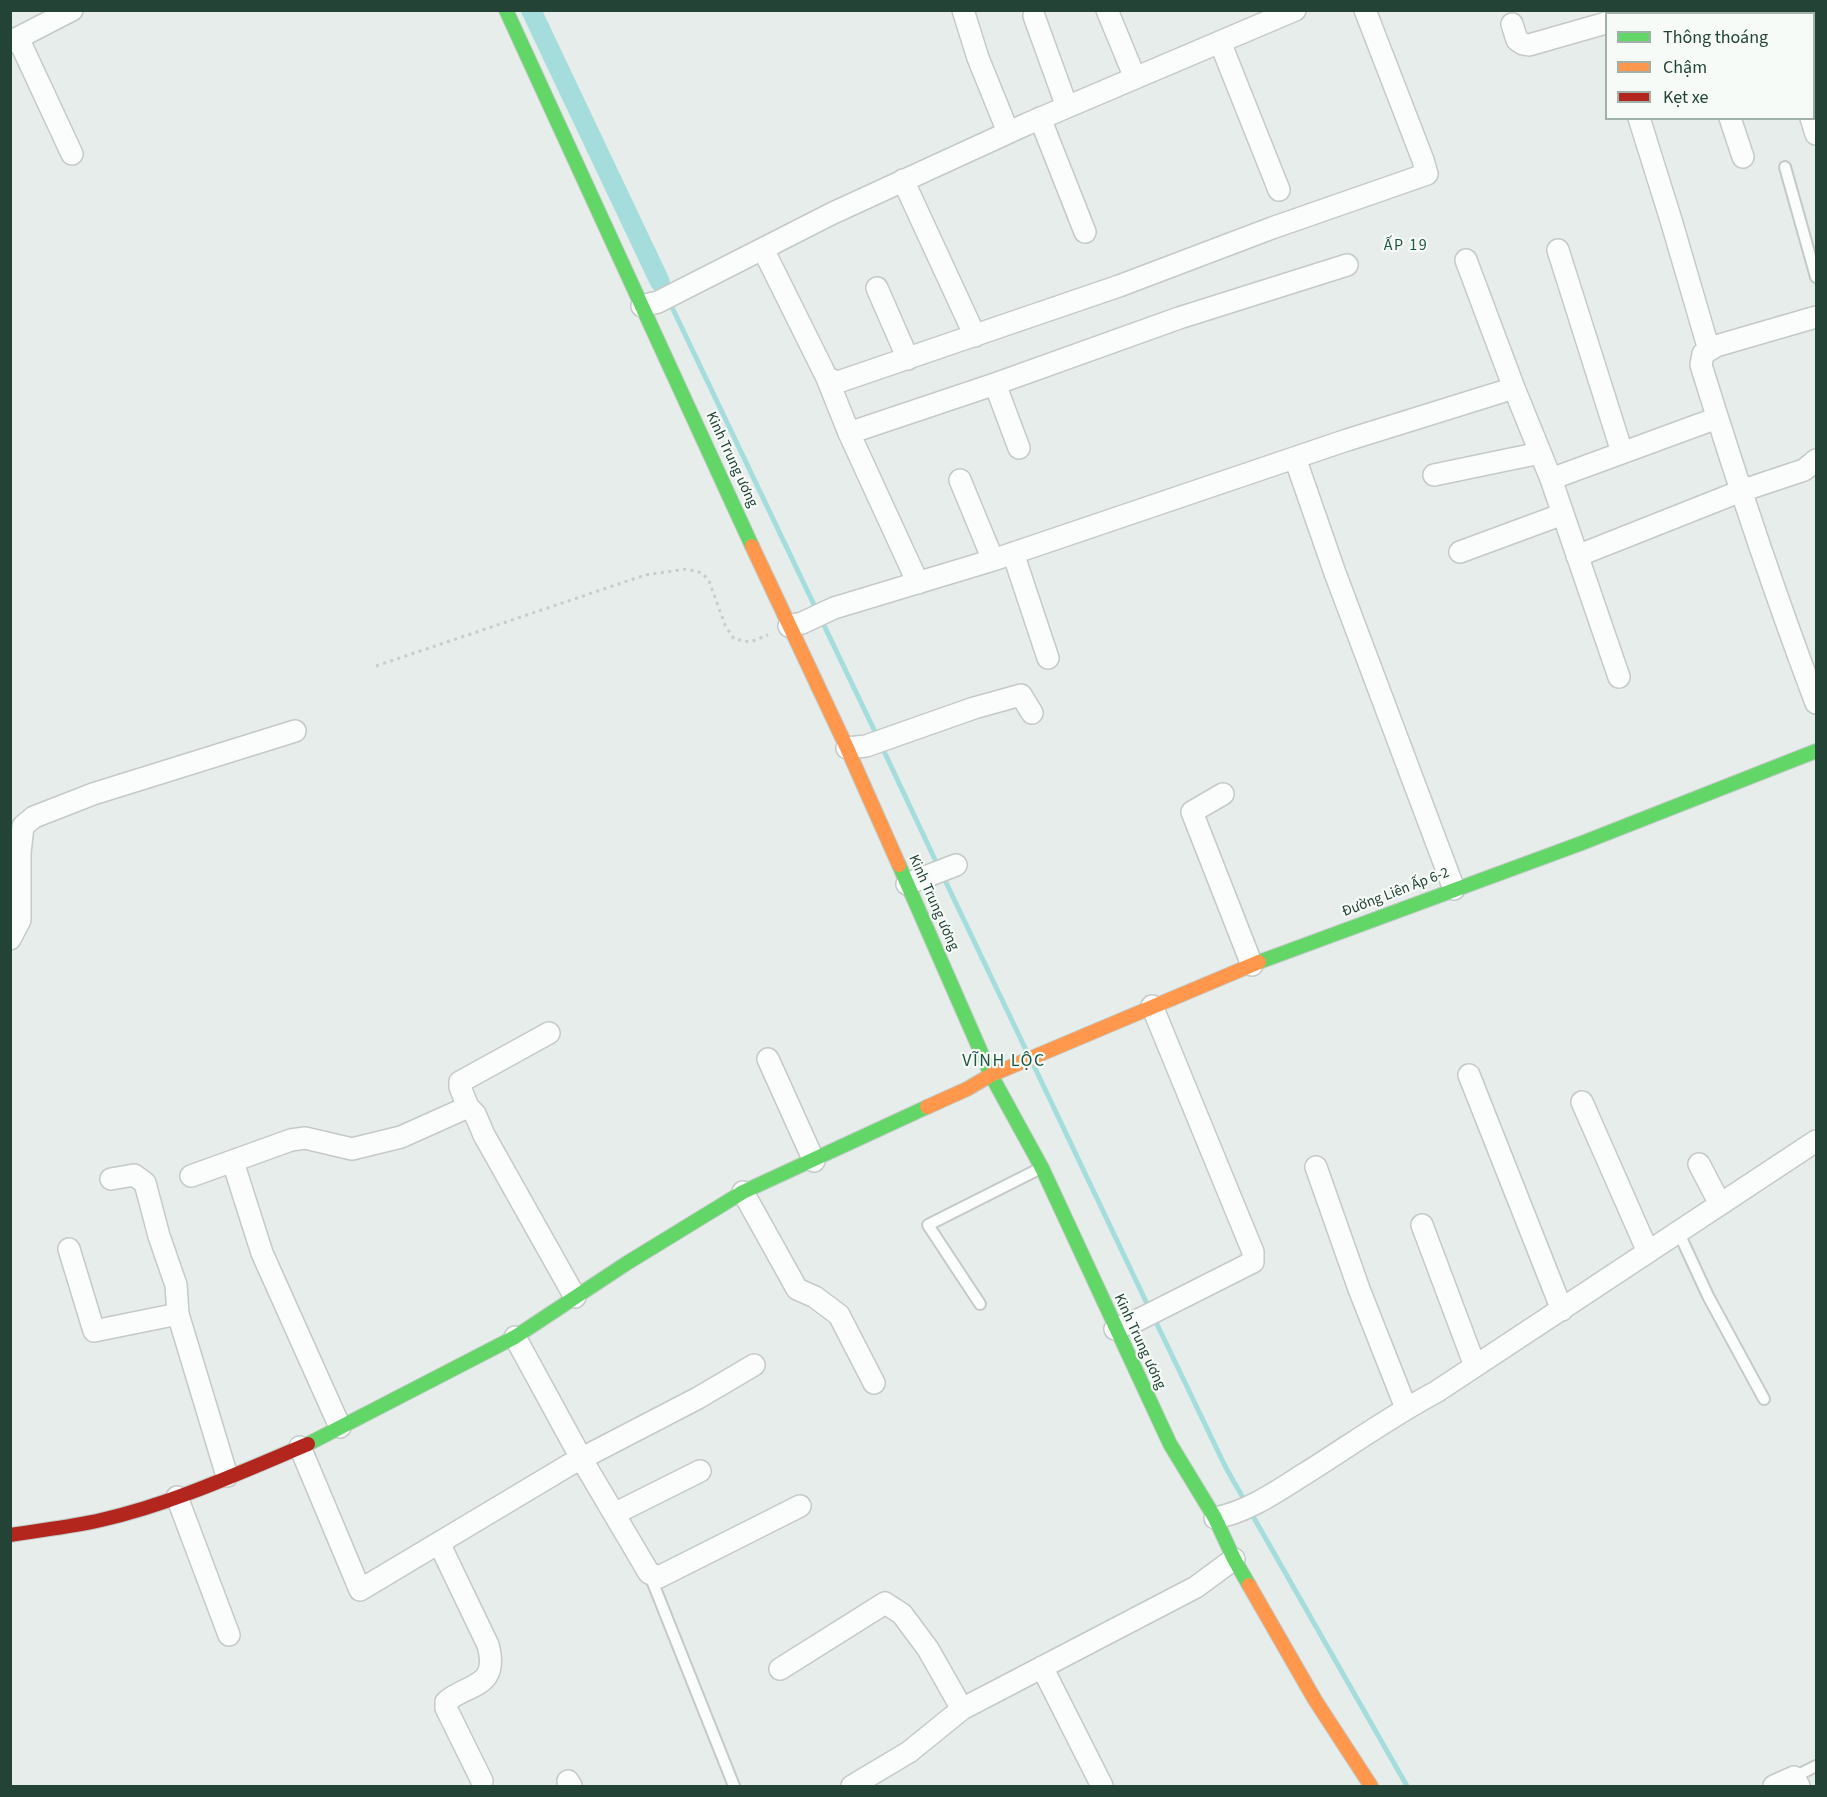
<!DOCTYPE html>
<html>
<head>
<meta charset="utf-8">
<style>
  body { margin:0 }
  #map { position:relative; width:1827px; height:1797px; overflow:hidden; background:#e7edea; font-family:"Source Sans 3",sans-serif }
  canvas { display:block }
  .frame { position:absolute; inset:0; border:12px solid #224336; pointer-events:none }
  .legend { position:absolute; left:1605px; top:12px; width:210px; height:108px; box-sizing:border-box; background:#f6fbf8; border:2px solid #a1b1aa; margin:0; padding:8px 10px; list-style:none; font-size:18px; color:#224336 }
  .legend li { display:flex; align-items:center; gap:12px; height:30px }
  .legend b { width:30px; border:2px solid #a1b1aa }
</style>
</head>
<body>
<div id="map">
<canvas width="1827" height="1797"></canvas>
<div class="frame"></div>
<ul class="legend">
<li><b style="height:8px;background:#63d668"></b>Thông thoáng</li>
<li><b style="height:8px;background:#ff974d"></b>Chậm</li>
<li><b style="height:8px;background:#b3261e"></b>Kẹt xe</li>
</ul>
</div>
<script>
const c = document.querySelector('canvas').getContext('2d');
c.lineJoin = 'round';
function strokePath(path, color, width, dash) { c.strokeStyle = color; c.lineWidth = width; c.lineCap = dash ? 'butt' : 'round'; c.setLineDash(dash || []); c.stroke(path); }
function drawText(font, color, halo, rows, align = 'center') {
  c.font = font + ' "Source Sans 3",sans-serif'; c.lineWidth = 4.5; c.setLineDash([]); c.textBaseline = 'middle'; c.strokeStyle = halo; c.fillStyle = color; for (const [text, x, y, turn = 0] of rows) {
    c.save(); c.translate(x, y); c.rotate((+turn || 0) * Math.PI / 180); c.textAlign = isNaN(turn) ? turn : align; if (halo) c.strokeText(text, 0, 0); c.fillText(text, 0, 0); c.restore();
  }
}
strokePath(new Path2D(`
  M660,282l6,12
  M670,303l147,308
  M821,619l57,119
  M882,747l56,119
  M942,874l84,176
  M1034,1066l116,244
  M1154,1318l72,150 20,35
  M1250,1511l157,275`), '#a5dddd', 5);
strokePath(new Path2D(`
  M531,10l129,272`), '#a5dddd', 20);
const lane = new Path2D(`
  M1785,167l31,110
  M1678,1231l30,65 56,103
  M980,1304l-52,-79 113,-57
  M649,1573l85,213
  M1794,1777l22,-11`);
const street = new Path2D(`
  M963,10l15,48 30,74
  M1107,10l28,68
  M1691,10l1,4
  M1769,10l1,4
  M1629,14l7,-4
  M1034,16l33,91
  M1512,24l5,16 6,4 6,1 77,-22
  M18,38l54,116
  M10,42l62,-32
  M1220,42l59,148
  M1040,118l45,114
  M1639,118l32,102 38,130
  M1730,118l13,39
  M1811,118l5,16
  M903,180l72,156
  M763,249l64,129 11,4 281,-96 153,-58 155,-54 -4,-14 -58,-150
  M1558,250l64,202
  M877,288l31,71
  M642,306l16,-4 175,-89 194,-89 268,-114
  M1816,317l-100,29 -13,8 -2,11c35,113 73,227 115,338
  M827,378l22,55 146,-49 184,-66 168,-53
  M995,384l24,64
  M1514,388l37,91 68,198
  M849,433l69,150
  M1295,458l40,115 119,316
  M1434,475l106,-22
  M1551,479l166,-61
  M960,480l33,80
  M1460,552l103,-38
  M1013,553l35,105
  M1577,556l164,-65 63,-21 12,-10
  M789,626l13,-3 32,-15 159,-48 354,-120 167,-52 -48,-128
  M847,748l19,-2 108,-38 47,-13 11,18
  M1223,794l-31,18 60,153
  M907,884l49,-19
  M10,939l10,-19v-67l3,-27 11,-9 59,-23 202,-63
  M768,1059l46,102
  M1469,1075l93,235
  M1582,1102l66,150
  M468,1107l-8,-20v-5l89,-49
  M233,1162l29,91 78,174
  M1699,1164l21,40
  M1316,1167l43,122 47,119
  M191,1176l100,-36 14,-2 47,11 49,-12 67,-30 7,7 9,21 91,162
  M111,1179l23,-4 11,8 14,53 17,49 2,29
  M743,1192l54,97 18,8 24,18 35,68
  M1422,1225l53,141
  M69,1249l25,82 84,-17 49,162
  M1115,1329l25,-10 113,-57v-10l-101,-246
  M515,1337l66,121 68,115 10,4 141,-71
  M300,1447l60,143 209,-125 129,-67 56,-33
  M177,1497l52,138
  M614,1514l86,-43
  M1215,1518c33,-6 62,-27 91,-45 43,-27 85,-57 130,-81l380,-251
  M439,1543l49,102c12,44 -21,38 -42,57v6l36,73
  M1042,1667l60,119
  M780,1669l105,-66 17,11 26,35 34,60
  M568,1781l3,5
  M852,1786l57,-34 53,-43 234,-122 38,-28
  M1774,1786l20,-9 5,9`);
const fast = new Path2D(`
  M506,10l246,536
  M899,865l92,210 51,93 128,276 45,74 19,41 15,26
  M1259,962l323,-119 234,-92
  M308,1444l207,-107 112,-74 116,-71 184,-85`);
const slow = new Path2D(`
  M752,546l95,202 52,117
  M927,1107l40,-18 24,-14 268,-113
  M1249,1585l66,115 56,86`);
const jam = new Path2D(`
  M10,1535c30,-5 61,-8 91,-15 71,-16 140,-48 207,-76`);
strokePath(lane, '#c4cac7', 14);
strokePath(street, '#c4cac7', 24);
strokePath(fast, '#c2cbc7', 16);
strokePath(slow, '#c2cbc7', 16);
strokePath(jam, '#c2cbc7', 16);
strokePath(new Path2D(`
  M376,666l269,-91 42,-6 15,4 7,8 16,44 9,14 16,3 18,-7`), '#c6cecb', 3, [3, 4.5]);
strokePath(lane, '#fbfcfc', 10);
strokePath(street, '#fbfcfc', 21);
strokePath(fast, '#63d668', 14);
strokePath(slow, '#ff974d', 14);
strokePath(jam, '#b3261e', 14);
drawText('15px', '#224336', '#f6fbf8', [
  ["Kinh Trung ương",731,460,65],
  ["Đường Liên Ấp 6-2",1396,893,-21],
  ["Kinh Trung ương",933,903,66],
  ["Kinh Trung ương",1139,1342,65]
]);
c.letterSpacing = '1.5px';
drawText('16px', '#1c5741', '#f6fbf8', [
  ["ẤP 19",1406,246]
]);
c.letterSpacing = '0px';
c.letterSpacing = '1.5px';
drawText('18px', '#1c5741', '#f6fbf8', [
  ["VĨNH LỘC",1004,1062]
]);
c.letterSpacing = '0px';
</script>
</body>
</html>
